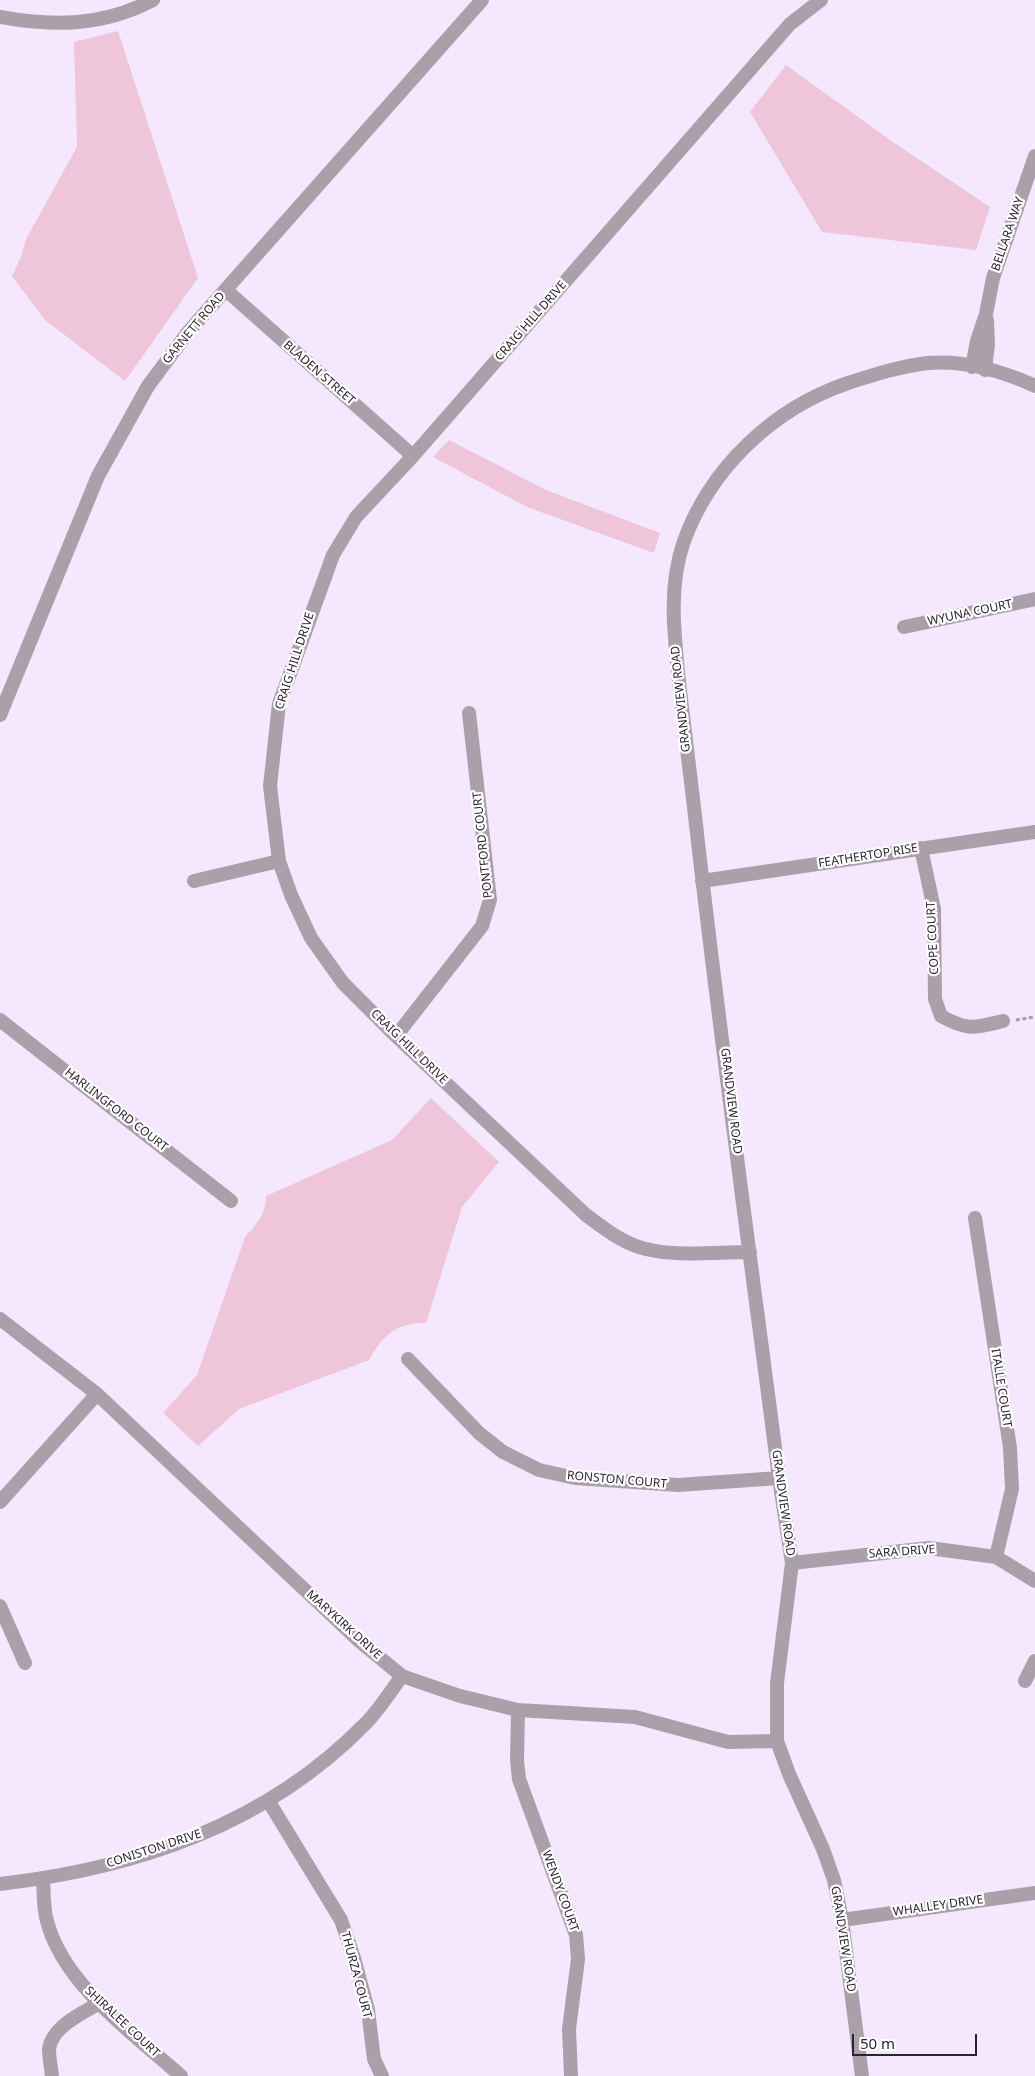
<!DOCTYPE html>
<html>
<head>
<meta charset="utf-8">
<style>
  body { margin:0 }
  #map { position:relative; width:1035px; height:2076px; overflow:hidden; background:#f4e7fe; font-family:"Noto Sans",sans-serif }
  canvas { display:block }
  .scale { position:absolute; left:852px; top:2034px; width:125px; height:22px; box-sizing:border-box; border:2px solid #2a242f; border-top:0; padding-left:6px; font-size:15px; line-height:18px; white-space:nowrap; color:#2a242f; -webkit-text-stroke:4px #fff; paint-order:stroke }
</style>
</head>
<body>
<div id="map">
<canvas width="1035" height="2076"></canvas>
<div class="scale">50 m</div>
</div>
<script>
const c = document.querySelector('canvas').getContext('2d');
c.lineJoin = 'round';
function paint(path, color) { c.fillStyle = color; c.fill(path, 'evenodd'); }
function strokePath(path, color, width, dash) { c.strokeStyle = color; c.lineWidth = width; c.lineCap = dash ? 'butt' : 'round'; c.setLineDash(dash || []); c.stroke(path); }
function drawText(font, color, halo, rows, align = 'center') {
  c.font = font + ' "Noto Sans",sans-serif'; c.lineWidth = 4.5; c.setLineDash([]); c.textBaseline = 'middle'; c.strokeStyle = halo; c.fillStyle = color; for (const [text, x, y, turn = 0] of rows) {
    c.save(); c.translate(x, y); c.rotate((+turn || 0) * Math.PI / 180); c.textAlign = isNaN(turn) ? turn : align; if (halo) c.strokeText(text, 0, 0); c.fillText(text, 0, 0); c.restore();
  }
}
paint(new Path2D(`
  M118,31l80,247 -73,103 -80,-61 -33,-44 9,-19 5,-18 51,-92 -3,-105z
  M786,65l104,75 100,67 -14,43 -154,-18 -72,-120z
  M449,440l97,50 114,43 -6,20 -127,-46 -94,-50z
  M431,1098l68,64 -37,45 -36,116c-29,-1 -43,12 -57,37l-130,49 -41,37 -35,-33 34,-38 48,-138c12,-13 21,-23 21,-41l126,-56z`), '#eec5d9');
strokePath(new Path2D(`
  M1016,1020l19,-3`), '#a49aac', 3, [4, 2.5]);
strokePath(new Path2D(`
  M0,17c54,10 103,9 153,-17
  M226,290l187,166
  M972,367l5,-26 9,-27 7,-36 42,-122
  M985,370l3,-26 -1,-24
  M904,627l131,-28
  M0,715l98,-239 50,-90 41,-55 293,-331
  M921,848l13,61 1,90 6,17c27,15 33,12 62,5
  M194,881l85,-20
  M702,881l333,-49
  M0,1020l231,181
  M396,1036l86,-110 8,-26 -21,-187
  M975,1218l35,230 2,41 -16,68
  M750,1252c-34,0 -71,5 -104,-3 -23,-5 -42,-21 -60,-34l-190,-179 -53,-53 -32,-45 -20,-43 -12,-34 -9,-75 9,-82 54,-149 23,-38 57,-61 377,-432 31,-24
  M0,1319l97,75 260,245 45,37 58,20 58,14 117,7 93,25 49,-1
  M408,1359l71,74 24,19 36,18 36,8 103,7 101,-7
  M0,1502l97,-108
  M792,1563l137,-15 67,9 39,24
  M0,1606l25,57
  M1025,1681l10,-20
  M518,1710l-1,50 2,19 57,156 2,24 -9,70 2,47
  M269,1802l72,118 13,38 14,52 6,49 8,17
  M43,1879c1,13 0,29 4,42 16,63 87,113 134,155
  M0,1884c137,-16 266,-59 365,-160 14,-14 25,-32 37,-48
  M842,1920l193,-27
  M52,2076c-1,-9 -3,-19 -3,-27 3,-23 33,-35 50,-46
  M862,2076l-20,-156 -8,-40 -11,-31 -34,-75 -12,-33v-58l15,-120 -13,-85c-29,-224 -60,-447 -85,-671 -5,-39 -9,-77 -14,-116 -5,-50 -13,-102 4,-150 27,-74 90,-133 164,-158 25,-8 53,-17 80,-20 35,-3 75,8 107,23`), '#aba0aa', 14);
drawText('12px', '#2a242f', '#fff', [
  ["BELLARA WAY",1008,234,-71],
  ["CRAIG HILL DRIVE",531,321,-49],
  ["GARNETT ROAD",194,328,-50],
  ["BLADEN STREET",319,373,41],
  ["WYUNA COURT",970,613,-12],
  ["CRAIG HILL DRIVE",295,661,-72],
  ["GRANDVIEW ROAD",681,699,-96],
  ["PONTFORD COURT",483,845,-96],
  ["FEATHERTOP RISE",868,856,-9],
  ["COPE COURT",933,938,-93],
  ["CRAIG HILL DRIVE",409,1047,44],
  ["GRANDVIEW ROAD",731,1101,83],
  ["HARLINGFORD COURT",116,1110,38],
  ["ITALLE COURT",1001,1388,81],
  ["RONSTON COURT",617,1480,5],
  ["GRANDVIEW ROAD",783,1503,82],
  ["SARA DRIVE",902,1552,-4],
  ["MARYKIRK DRIVE",344,1625,42],
  ["CONISTON DRIVE",154,1849,-18],
  ["WENDY COURT",560,1891,70],
  ["WHALLEY DRIVE",938,1906,-8],
  ["GRANDVIEW ROAD",843,1939,81],
  ["THURZA COURT",356,1975,75],
  ["SHIRALEE COURT",122,2022,43]
]);
</script>
</body>
</html>
